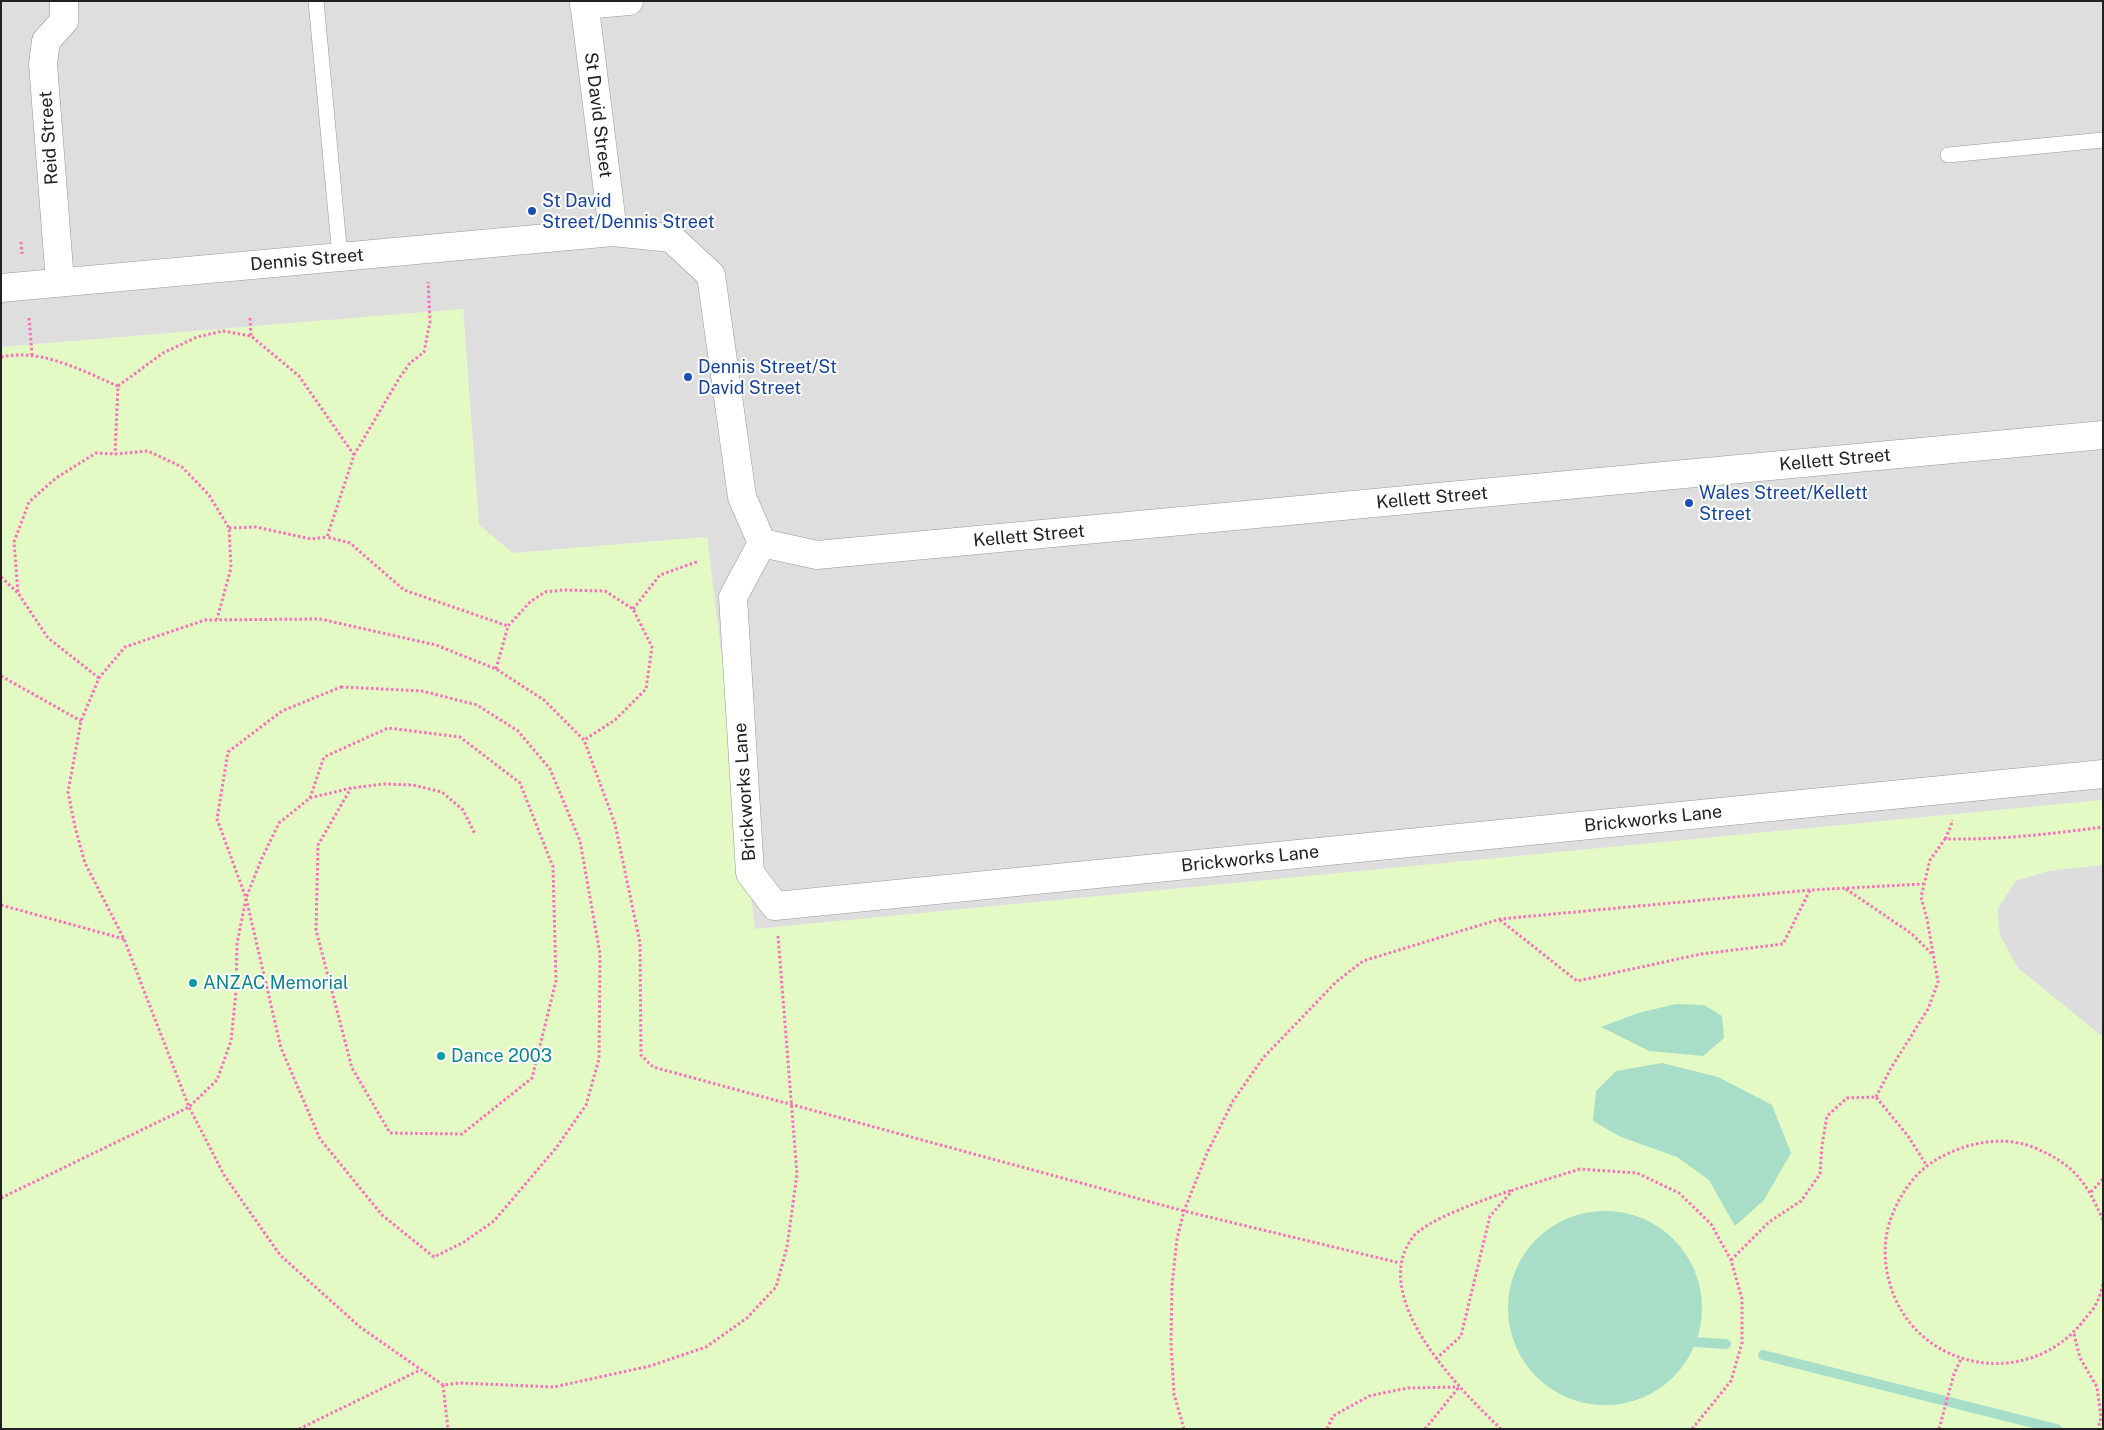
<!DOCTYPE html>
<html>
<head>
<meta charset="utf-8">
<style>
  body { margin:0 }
  #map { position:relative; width:2104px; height:1430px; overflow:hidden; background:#f1e7e7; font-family:"Public Sans",sans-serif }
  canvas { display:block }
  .frame { position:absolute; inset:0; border:2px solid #212121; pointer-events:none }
</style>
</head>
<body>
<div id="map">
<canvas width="2104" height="1430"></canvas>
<div class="frame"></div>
</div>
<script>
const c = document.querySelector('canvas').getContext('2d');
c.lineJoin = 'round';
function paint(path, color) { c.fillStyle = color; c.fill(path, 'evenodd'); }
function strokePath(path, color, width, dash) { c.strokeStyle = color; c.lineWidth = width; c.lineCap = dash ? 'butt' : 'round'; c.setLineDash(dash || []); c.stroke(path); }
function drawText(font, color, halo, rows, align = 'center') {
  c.font = font + ' "Public Sans",sans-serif'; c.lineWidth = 4; c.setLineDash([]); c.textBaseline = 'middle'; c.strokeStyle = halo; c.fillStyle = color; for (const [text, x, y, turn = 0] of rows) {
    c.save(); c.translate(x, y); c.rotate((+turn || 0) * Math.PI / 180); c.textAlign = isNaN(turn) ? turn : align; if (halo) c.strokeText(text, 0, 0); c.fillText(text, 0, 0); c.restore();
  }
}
paint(new Path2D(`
  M1,1h2102v799l-1348,129 -48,-392 -194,16 -34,-28 -16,-216 -462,38z`), '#dfdede');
paint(new Path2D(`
  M463,309l16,216 34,28 194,-16 48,392 1348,-129v629h-2102v-1082z`), '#e3fac5');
paint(new Path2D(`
  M2103,865v172l-85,-69 -18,-33 -3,-25 19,-29 32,-10z`), '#ddd');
paint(new Path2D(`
  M1676,1004l28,1 18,11 2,22 -21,18 -54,-5 -48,-24 37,-14z
  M1662,1063l56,14 54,28 19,48 -27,47 -29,26 -26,-46 -32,-23 -56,-20 -28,-16 3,-30 20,-20z
  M1508 1308a97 97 0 1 1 194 0a97 97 0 1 1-194 0Z`), '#a8dec7');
strokePath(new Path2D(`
  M1696,1342l30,2
  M1763,1355l294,74`), '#a8dec7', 10);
const service = new Path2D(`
  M316,1l24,256
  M1948,155l155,-15`);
const minor = new Path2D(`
  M584,1l29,231
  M584,5l45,-4
  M60,282l-17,-218 3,-23 18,-20v-20
  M1,288l612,-56 58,6 40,37 31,222 20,46
  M762,543l-29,54 17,276 25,33 1328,-132
  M762,543l55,12 1286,-120`);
strokePath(service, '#989898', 16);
strokePath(minor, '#989898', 29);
strokePath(new Path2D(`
  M21,242l1,12
  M29,318l3,37
  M250,318l1,18
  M1,357c41,-9 81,14 117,29l-3,68
  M118,386l45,-33 34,-16 26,-6 28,5 48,40 55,79 -27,82 23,6 54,47 104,36
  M354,455l46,-78 10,-14 14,-11 6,-30 -2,-40
  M229,528l27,-1 55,12 16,-2
  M1,577l17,16
  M633,609l27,-34 39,-14
  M496,669l12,-43 22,-24 15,-10 18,-2 42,1 28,18 19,38 -6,42 -31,31 -31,20
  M1,676l80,45
  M99,678l-51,-40 -30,-45 -4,-51 15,-40 27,-24 40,-25 19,1 33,-3 34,16 27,28 20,33 2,40 -14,51
  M341,687l81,4 55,14 41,26 32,38 30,72 20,113 -1,105 -13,46 -30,43 -62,73 -30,21 -30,15 -52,-42 -62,-76 -39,-91 -35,-150 -29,-79 11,-67 54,-41z
  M310,798l14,-41 64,-29 72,9 60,46 33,84 3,114 -24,97 -70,56 -72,-1 -38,-65 -36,-138 2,-85 33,-57
  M1945,839l6,-13 1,-6
  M1846,889l66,45 20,20
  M1,905l123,34
  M1500,920l77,61 124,-27 82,-10 27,-54
  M778,936l19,238 -10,73 -11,40 -29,31 -41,29 -56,19 -96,21 -94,-4 -17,2 -83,-58 -80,-72 -56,-80 -35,-68 -65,-168 -39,-76 -10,-36 -7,-35 13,-71 18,-43 26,-31 80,-27 115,-1 116,26 60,24 48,31 40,40 31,84 25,119 1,112 12,12 531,144 216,52
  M1876,1097l15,-29 37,-59 10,-27 -11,-63 -6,-22 9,-37 15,-21c53,1 106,-5 158,-12
  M2091,1192l12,-13
  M1,1198l188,-91 28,-27 14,-39 5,-50 1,-47 9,-46 16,-40 17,-35 31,-25 41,-10 34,-4 28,1 29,7 21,18 12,24
  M2103,1220c-17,-38 -28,-55 -68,-72 -33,-14 -71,-5 -101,13 -22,14 -37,38 -45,63 -7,24 -4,51 6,74 33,76 138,89 189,22 4,-5 10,-11 13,-18 3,-5 4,-12 6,-18
  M1731,1260l38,-38 32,-21 19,-27 2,-29 5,-29 20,-18 29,-1 32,39 19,30
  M2074,1334l6,24 17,29 4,30 -3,12
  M1436,1359l25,-23 29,-120 23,-26 67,-21 57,4 42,20 32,31 20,36 11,39v44l-11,38 -39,48
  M443,1385l5,44
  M299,1429l121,-59
  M1184,1429l-10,-35 -3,-50 1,-59 5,-46 7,-28 23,-58 26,-52 30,-43 73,-76 27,-21 137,-42 310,-29 113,-6
  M1327,1429l6,-13 36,-20 39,-8 51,-1
  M1425,1429l34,-42
  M1501,1429c-41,-39 -134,-132 -88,-192 14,-18 76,-39 99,-47
  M1939,1429l15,-55 7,-15`), '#f970bb', 3, [2.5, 2.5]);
strokePath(service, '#fff', 15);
strokePath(minor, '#fff', 28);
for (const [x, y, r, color] of [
  [532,211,5,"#1a4fb4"],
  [688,377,5,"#1a4fb4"],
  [1689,503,5,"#1a4fb4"],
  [193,983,5,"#0f9aa8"],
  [441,1056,5,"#0f9aa8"]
]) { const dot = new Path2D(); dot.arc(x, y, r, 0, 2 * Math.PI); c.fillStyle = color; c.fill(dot); strokePath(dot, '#fff', 2); }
drawText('18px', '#212121', '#fff', [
  ["St David Street",598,115,83],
  ["Reid Street",49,138,-94],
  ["Dennis Street",307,260,-5],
  ["Kellett Street",1835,460,-5],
  ["Kellett Street",1432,498,-5],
  ["Kellett Street",1029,536,-5],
  ["Brickworks Lane",745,792,-94],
  ["Brickworks Lane",1653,819,-6],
  ["Brickworks Lane",1250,859,-6]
]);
drawText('18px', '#164399', '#fff', [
  ["St David",542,201],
  ["Street/Dennis Street",542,222],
  ["Dennis Street/St",698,367],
  ["David Street",698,388],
  ["Wales Street/Kellett",1699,493],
  ["Street",1699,514]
], 'left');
drawText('18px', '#0d838f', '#fff', [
  ["ANZAC Memorial",203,983],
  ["Dance 2003",451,1056]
], 'left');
</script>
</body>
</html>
